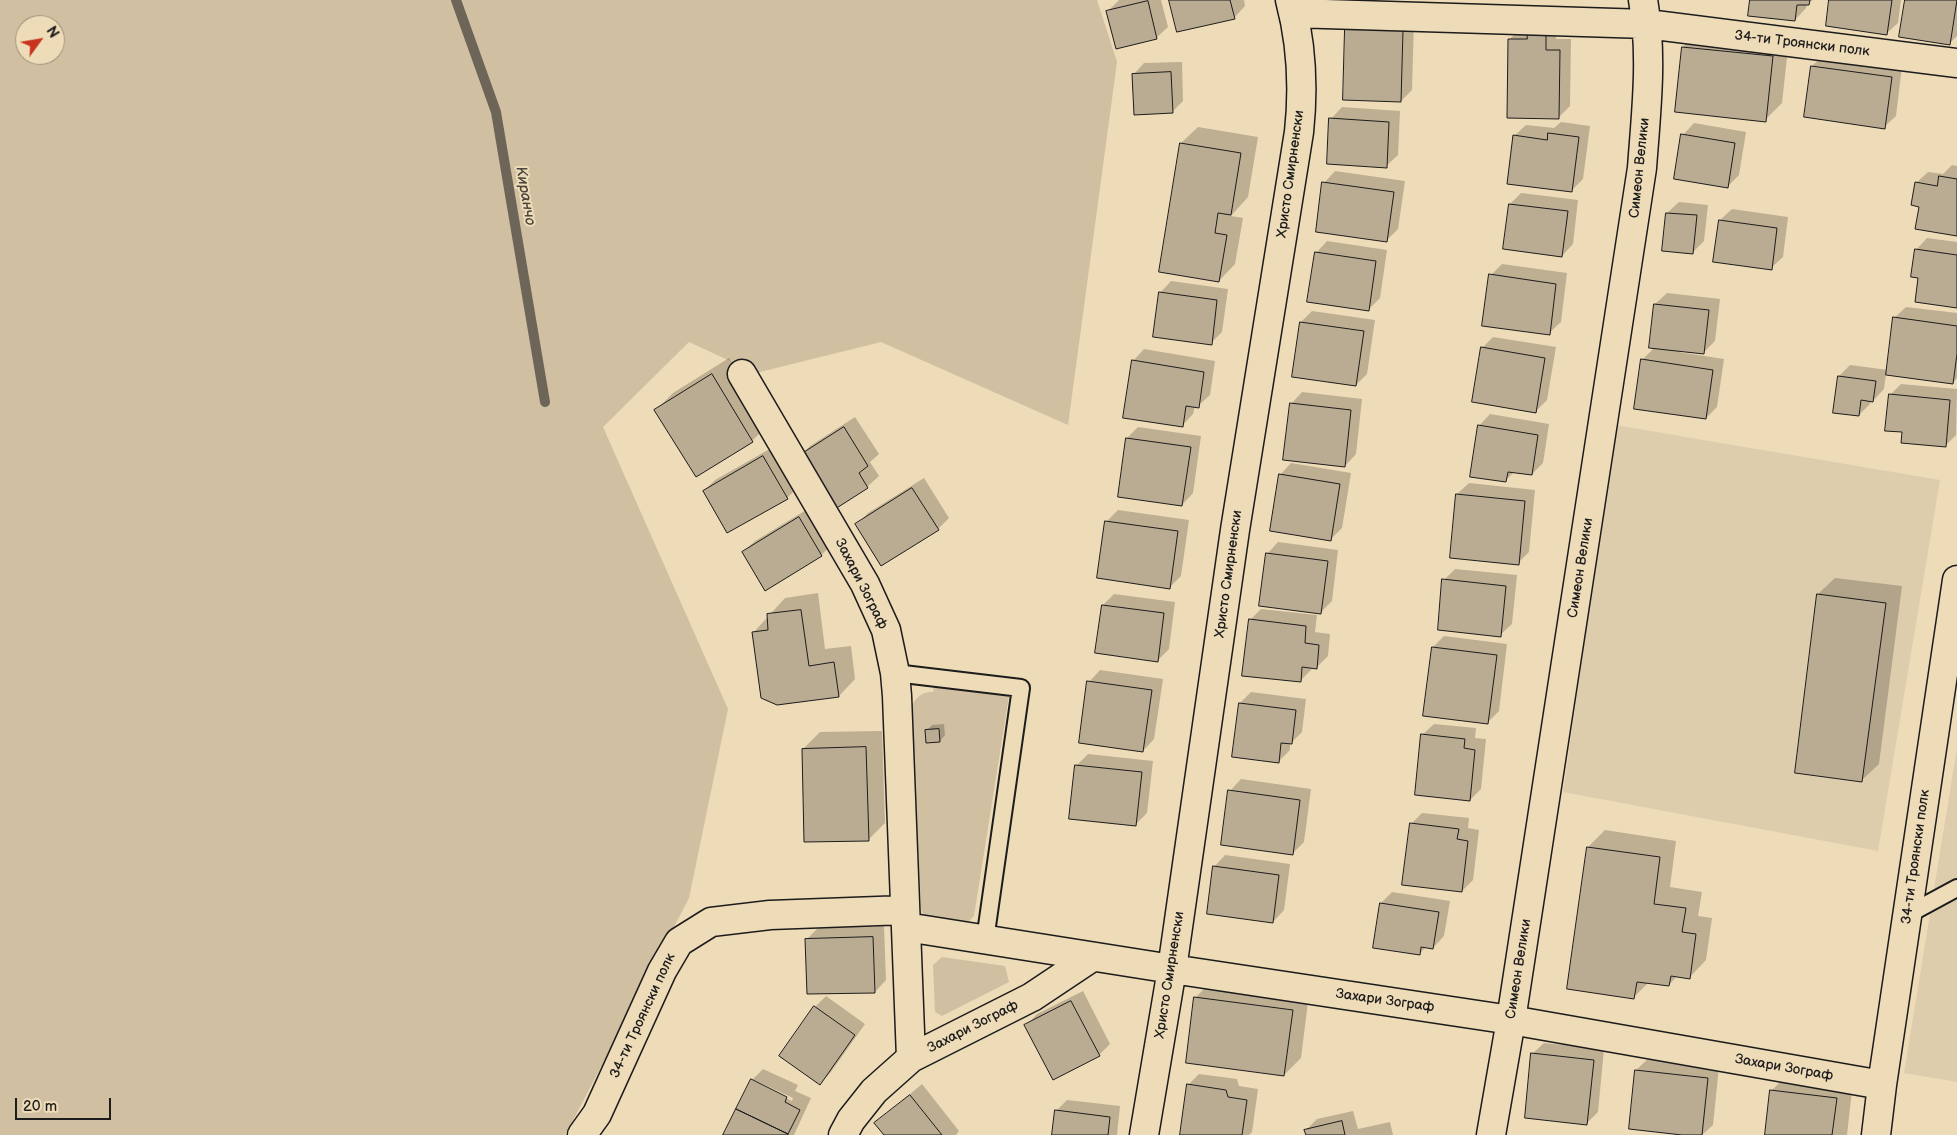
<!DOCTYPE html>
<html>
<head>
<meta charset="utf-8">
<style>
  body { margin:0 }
  #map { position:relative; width:1957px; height:1135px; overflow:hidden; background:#eedbb8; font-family:"Balsamiq Sans",sans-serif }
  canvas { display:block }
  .north { position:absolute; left:15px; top:15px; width:50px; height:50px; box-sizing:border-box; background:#eedbb8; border:1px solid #9a8f7a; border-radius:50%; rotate:58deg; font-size:14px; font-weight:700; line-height:20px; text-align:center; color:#1c1c1c }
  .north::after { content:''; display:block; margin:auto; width:18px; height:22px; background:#c8321e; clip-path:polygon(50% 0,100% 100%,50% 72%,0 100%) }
  .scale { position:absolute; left:15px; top:1098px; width:96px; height:22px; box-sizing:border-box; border:2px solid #1c1c1c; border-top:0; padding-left:6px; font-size:15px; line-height:18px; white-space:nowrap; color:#1c1c1c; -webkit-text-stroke:4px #eedbb8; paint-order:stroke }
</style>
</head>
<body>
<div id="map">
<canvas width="1957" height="1135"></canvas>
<div class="north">N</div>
<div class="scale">20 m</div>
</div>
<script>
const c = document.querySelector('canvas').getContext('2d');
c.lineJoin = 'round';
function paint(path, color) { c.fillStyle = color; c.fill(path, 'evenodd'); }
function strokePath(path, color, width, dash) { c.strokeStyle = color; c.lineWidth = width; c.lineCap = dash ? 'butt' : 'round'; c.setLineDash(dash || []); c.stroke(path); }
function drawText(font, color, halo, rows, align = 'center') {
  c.font = font + ' "Balsamiq Sans",sans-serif'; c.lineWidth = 4; c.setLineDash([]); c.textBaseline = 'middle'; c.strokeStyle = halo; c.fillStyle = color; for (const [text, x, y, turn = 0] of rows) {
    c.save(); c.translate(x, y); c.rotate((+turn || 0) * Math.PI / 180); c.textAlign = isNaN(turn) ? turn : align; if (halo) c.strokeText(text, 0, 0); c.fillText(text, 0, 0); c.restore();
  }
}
paint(new Path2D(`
  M1615,425l325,55 -62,371 -315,-59z
  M1957,748v334l-53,-9z`), '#decdad');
paint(new Path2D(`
  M0,0h1097l20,62 -49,363 -187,-83 -125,31 -67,-31 -86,85 125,282 -39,189 -122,234 -3,3h-564zM25,25h30v30h-30z
  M934,686l75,10 -35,220 -6,6 -41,-6 -5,-3 -1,-5 -10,-199c3,-11 11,-18 22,-17z
  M942,957l63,9 4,16 -67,34 -7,-4 -2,-47z`), '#d0bfa1');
paint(new Path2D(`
  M1119,0h42l7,27 -12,11 -48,-27z
  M1170,0h74l1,6 -11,12z
  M1751,0h62l-6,4 -1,4 -11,12z
  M1831,0h70l-3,23 -12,11z
  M1906,0h51v36l-8,8z
  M1414,19l-2,71 -11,11 -54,-72z
  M1557,22l-1,17h15l-1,67 -11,11 -50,-77 11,-12z
  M1700,30l89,9 -7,64 -17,17 -89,-9 7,-64z
  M1824,55l78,11 -6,50 -12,11 -78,-11 6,-50z
  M1182,62l1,39 -11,11 -39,-37 11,-12z
  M1342,107l58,4 -2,44 -12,11 -55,-47z
  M1561,122l29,4 -7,53 -11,11 -58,-54 12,-11 28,3z
  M1694,123l52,9 -7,43 -11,11 -45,-51z
  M1198,127l60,10 -10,60 -17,19 12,2 -8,46 -16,17 -38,-138z
  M1952,165l5,1v68l-37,-28 -4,-23 12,-11 15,2z
  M1335,171l70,10 -7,48 -11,11 -63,-57z
  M1521,193l57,7 -5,44 -11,12 -52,-52z
  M1679,202l29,3 -4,36 -11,11 -26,-39z
  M1732,209l56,8 -5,40 -12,11 -51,-48z
  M1927,238l30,4v65l-37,-30 -4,-27z
  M1327,241l60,9 -7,48 -12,12 -52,-57z
  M1502,264l65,9 -6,49 -12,11 -58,-58z
  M1171,281l57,8 -6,43 -11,11 -51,-50z
  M1667,293l53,6 -5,42 -12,12 -25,-3v2l46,7 -7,48 -11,11 -64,-58 13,-13v-43z
  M1906,307l51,6v65l-4,5 -67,-9 -2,15 -11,12 -3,-1v4l-11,11 -20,-39 11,-11 38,5 6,-52z
  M1312,311l63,9 -8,54 -11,11 -55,-63z
  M1493,337l63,10 -9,53 -12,12 -53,-64z
  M1144,349l71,12 -5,34 -12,11h-3l-2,8 -11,12 -49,-65z
  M729,358l40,66 -17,17 -56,34 -40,-65 17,-17z
  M1901,384l56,5 -1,46 -11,11 -41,-15 -14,-36z
  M1302,392l60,7 -6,55 -11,12 -54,-62z
  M1490,414l59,10 -6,39 -11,11 -17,-3 -10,10 -26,-55z
  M855,417l24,37 -9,8 9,14 -12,11 -68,-30 11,-11z
  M1138,427l63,9 -8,57 -11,12 -55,-67z
  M775,446l23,41 -11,11 -83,-7 11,-11z
  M1291,463l60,10 -9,55 -11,11 -51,-64z
  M924,478l25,40 -11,11 -81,-4 11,-12z
  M1469,483l66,7 -6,62 -11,11 -61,-69z
  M811,507l22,37 -12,11 -78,-3 12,-11z
  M1118,510l71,10 -8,56 -11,11 -63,-66z
  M1278,542l60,8 -6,51 -12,12 -53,-59z
  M1455,569l62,6 -5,49 -12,11 -56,-55z
  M1835,578l67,8 -23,178 -17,16 -44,-186z
  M818,593l7,56 26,-3 4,33 -16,17 -86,-63 32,-35z
  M1114,594l61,8 -6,47 -11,11 -62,-8 7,-47z
  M1261,609l56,6 -2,17 15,2 -2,22 -12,12 -4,-1 -1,3 -11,11 -50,-61z
  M1444,636l63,8 -8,67 -11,11 -55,-75z
  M1100,670l63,9 -9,60 -11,12 -54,-69z
  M1251,692l55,7 -4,33 -12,12v6l-12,12 -38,-59z
  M944,724l1,11 -5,6 -13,-11 5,-5z
  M1434,724l42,4 -1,10 11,1 -5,50 -11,11 -48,-65z
  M882,731l3,92 -17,17 -65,-91 17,-17z
  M1088,754l65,7 -6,52 -12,12 -59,-59z
  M1241,779l70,10 -7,53 -11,11 -63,-62z
  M1422,813l47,5 -1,10 11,2 -6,50 -11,11 -51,-67z
  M1605,830l71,11 -6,46 32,5 -4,24 14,2 -6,42 -16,17 -12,-2 -9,10 -20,-3 -15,15 -46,-150z
  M1225,855l65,9 -6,46 -11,12 -59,-55z
  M1392,892l58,9 -6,35 -11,12 -7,-1 -7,7 -38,-51z
  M884,926l2,54 -11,12 -68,-53 11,-11z
  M1212,981l97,13 -8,64 -17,17 -89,-77z
  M1083,991l27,53 -11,11 -73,-29 11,-12z
  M826,996l39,28 -34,48 -11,12 -5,-77z
  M1544,1043l60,6 -6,63 -11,11 -55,-69z
  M1648,1059l71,8 -6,58 -11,10h-9l-57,-65z
  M763,1069l35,16 -3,6 16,7 -17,37h-70l28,-55zM754,1080l39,18 -1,3 -38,-18z
  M1199,1074l38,5 2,7 19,3 -6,43 -3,3h-68l7,-50z
  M1788,1074l65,7 -6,54h-81l5,-44z
  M922,1084l37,47 -3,4h-71l-9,-12z
  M1067,1100l53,6 -3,29h-64l3,-24z
  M1353,1111l5,18 32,-7 3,13h-86l-1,-5 11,-11z`), '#0003');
strokePath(new Path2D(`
  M456,0l40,112 49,290`), '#6d6658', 10);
const building = new Path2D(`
  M1169,0h61l5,19 -58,13z
  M1750,0h60l-1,5h-12l-2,16 -47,-5z
  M1829,0h63l-5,35 -61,-9z
  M1905,0h52l-7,45 -51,-8z
  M1148,1l9,38 -41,10 -10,-38z
  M1345,28l58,2 -2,72 -58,-2z
  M1527,32l19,1v17h14l-1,69 -52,-1 1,-79h19z
  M1682,47l91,9 -7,66 -91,-10z
  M1811,66l81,11 -7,52 -81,-12z
  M1171,72l2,41 -39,2 -2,-41z
  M1329,118l60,4 -2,46 -60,-4z
  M1548,133l31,4 -7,55 -65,-8 6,-49 34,5z
  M1681,134l54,9 -7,45 -54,-9z
  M1180,143l61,10 -10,62 -13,-2 -3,20 12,2 -8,47 -60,-10z
  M1939,176l18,3v57l-42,-7 4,-22 -8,-2 4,-23 22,4z
  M1322,182l72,10 -7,50 -71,-10z
  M1509,204l59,7 -6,46 -59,-8z
  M1666,213l31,2 -4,39 -31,-3z
  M1719,220l58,8 -5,42 -59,-8z
  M1915,249l42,6v53l-42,-6 3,-24 -7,-1z
  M1315,252l61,9 -7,50 -62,-9z
  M1489,274l67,10 -6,51 -68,-9z
  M1159,292l58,8 -5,45 -59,-8z
  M1654,304l55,6 -5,44 -55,-6z
  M1893,317l64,9v28l-4,30 -67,-9z
  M1300,322l64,9 -8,55 -64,-9z
  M1481,347l64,11 -9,55 -64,-11z
  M1641,359l72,11 -7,49 -72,-10z
  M1132,360l72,12 -5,36 -13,-2 -3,21 -60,-9z
  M712,374l41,68 -57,35 -42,-67z
  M1838,376l38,5 -3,21 -12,-2 -2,16 -26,-3z
  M1889,394l61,6 -4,47 -45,-4 1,-11 -17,-1z
  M1290,403l61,7 -6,57 -62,-7z
  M1478,425l60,10 -6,40 -24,-3 -2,10 -36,-5z
  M844,427l24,39 -9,7 9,15 -36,23 -35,-54z
  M1126,438l65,9 -9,59 -64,-9z
  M763,456l25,43 -61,34 -24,-42z
  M1279,474l61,10 -9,57 -61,-10z
  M912,488l27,42 -58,36 -26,-42z
  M1456,494l69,7 -6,64 -69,-7z
  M799,517l23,39 -57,35 -23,-39z
  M1105,521l73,10 -8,58 -73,-11z
  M1266,553l62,8 -7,53 -62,-8z
  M1442,579l64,7 -5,51 -63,-7z
  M1817,594l69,9 -24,179 -67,-9z
  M1102,605l62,8 -6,49 -63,-9z
  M801,610l8,56 25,-4 5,35 -62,8 -16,-7 -9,-66 16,-2 -1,-16z
  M1249,619l57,7 -1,17 14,2 -2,24 -15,-2 -1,15 -59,-6z
  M1432,647l65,8 -9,69 -65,-8z
  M1087,681l65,9 -9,62 -64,-9z
  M1239,703l57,7 -4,34 -11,-1 -2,20 -47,-6z
  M939,729l1,13 -14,1 -1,-13z
  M1421,734l44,5 -1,9 11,2 -5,51 -55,-6z
  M866,747l3,94 -65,1 -2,-93z
  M1075,765l67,7 -6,54 -67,-7z
  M1228,790l72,10 -7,55 -72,-10z
  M1410,823l49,6 -2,10 11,2 -6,51 -60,-7z
  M1587,847l73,10 -6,47 32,4 -4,24 14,2 -6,45 -19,-3 -2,10 -32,-4 -3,17 -67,-10z
  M1213,866l66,9 -6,48 -66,-9z
  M1380,903l59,9 -6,37 -12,-2 -1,8 -47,-7z
  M873,937l2,56 -68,1 -2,-55z
  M1194,997l99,13 -9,66 -98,-13z
  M1071,1001l29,55 -47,24 -29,-55z
  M814,1006l41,29 -35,50 -41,-29z
  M1531,1053l63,7 -7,65 -62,-7z
  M1635,1070l73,8 -6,57h-20l-53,-6z
  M751,1079l36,18 -2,5 15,8 -12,24 -52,-25z
  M1187,1084l39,6 2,7 19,3 -5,35h-62z
  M1770,1090l67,8 -5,37h-67z
  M910,1095l32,40h-58l-10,-12z
  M736,1109l52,25v1h-65z
  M1055,1110l55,7 -2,18h-56z
  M1342,1121l3,14h-39l-2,-5z`);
paint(building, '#baac92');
strokePath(building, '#1c1c1c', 1);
const lane = new Path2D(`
  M895,673l126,15 -36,252
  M1907,915l50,-27`);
const street = new Path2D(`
  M1293,13l354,11 310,39
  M742,374l123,210 21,46 9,43 2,23 14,362
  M906,927l266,42 339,51 371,65
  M582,1135l15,-21 65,-143 17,-29 32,-20 59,-7 135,-5
  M843,1135l8,-15 23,-29 37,-33 121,-61 60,-40
  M1144,1135l28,-166 63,-439 64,-398c5,-46 3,-87 -9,-132
  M1491,1135l20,-115 131,-852c4,-55 11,-113 1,-168
  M1876,1135l6,-50 75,-505`);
strokePath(lane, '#1c1c1c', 20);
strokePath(street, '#1c1c1c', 31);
strokePath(lane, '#eedbb8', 16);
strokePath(street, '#eedbb8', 28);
drawText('14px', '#1c1c1c', '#eedbb8', [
  ["34-ти Троянски полк",1802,44,7],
  ["Симеон Велики",1640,168,-84],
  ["Христо Смирненски",1291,174,-82],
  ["Симеон Велики",1581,568,-81],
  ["Христо Смирненски",1229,574,-82],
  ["Захари Зограф",861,584,63],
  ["34-ти Троянски полк",1916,857,-82],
  ["Симеон Велики",1519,969,-81],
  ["Христо Смирненски",1170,975,-81],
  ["Захари Зограф",1385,1001,8],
  ["34-ти Троянски полк",643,1016,-65],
  ["Захари Зограф",973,1027,-27],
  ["Захари Зограф",1784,1068,10]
]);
drawText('italic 15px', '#4b473f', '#eedbb8', [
  ["Киранчо",525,196,80]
]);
</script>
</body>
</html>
